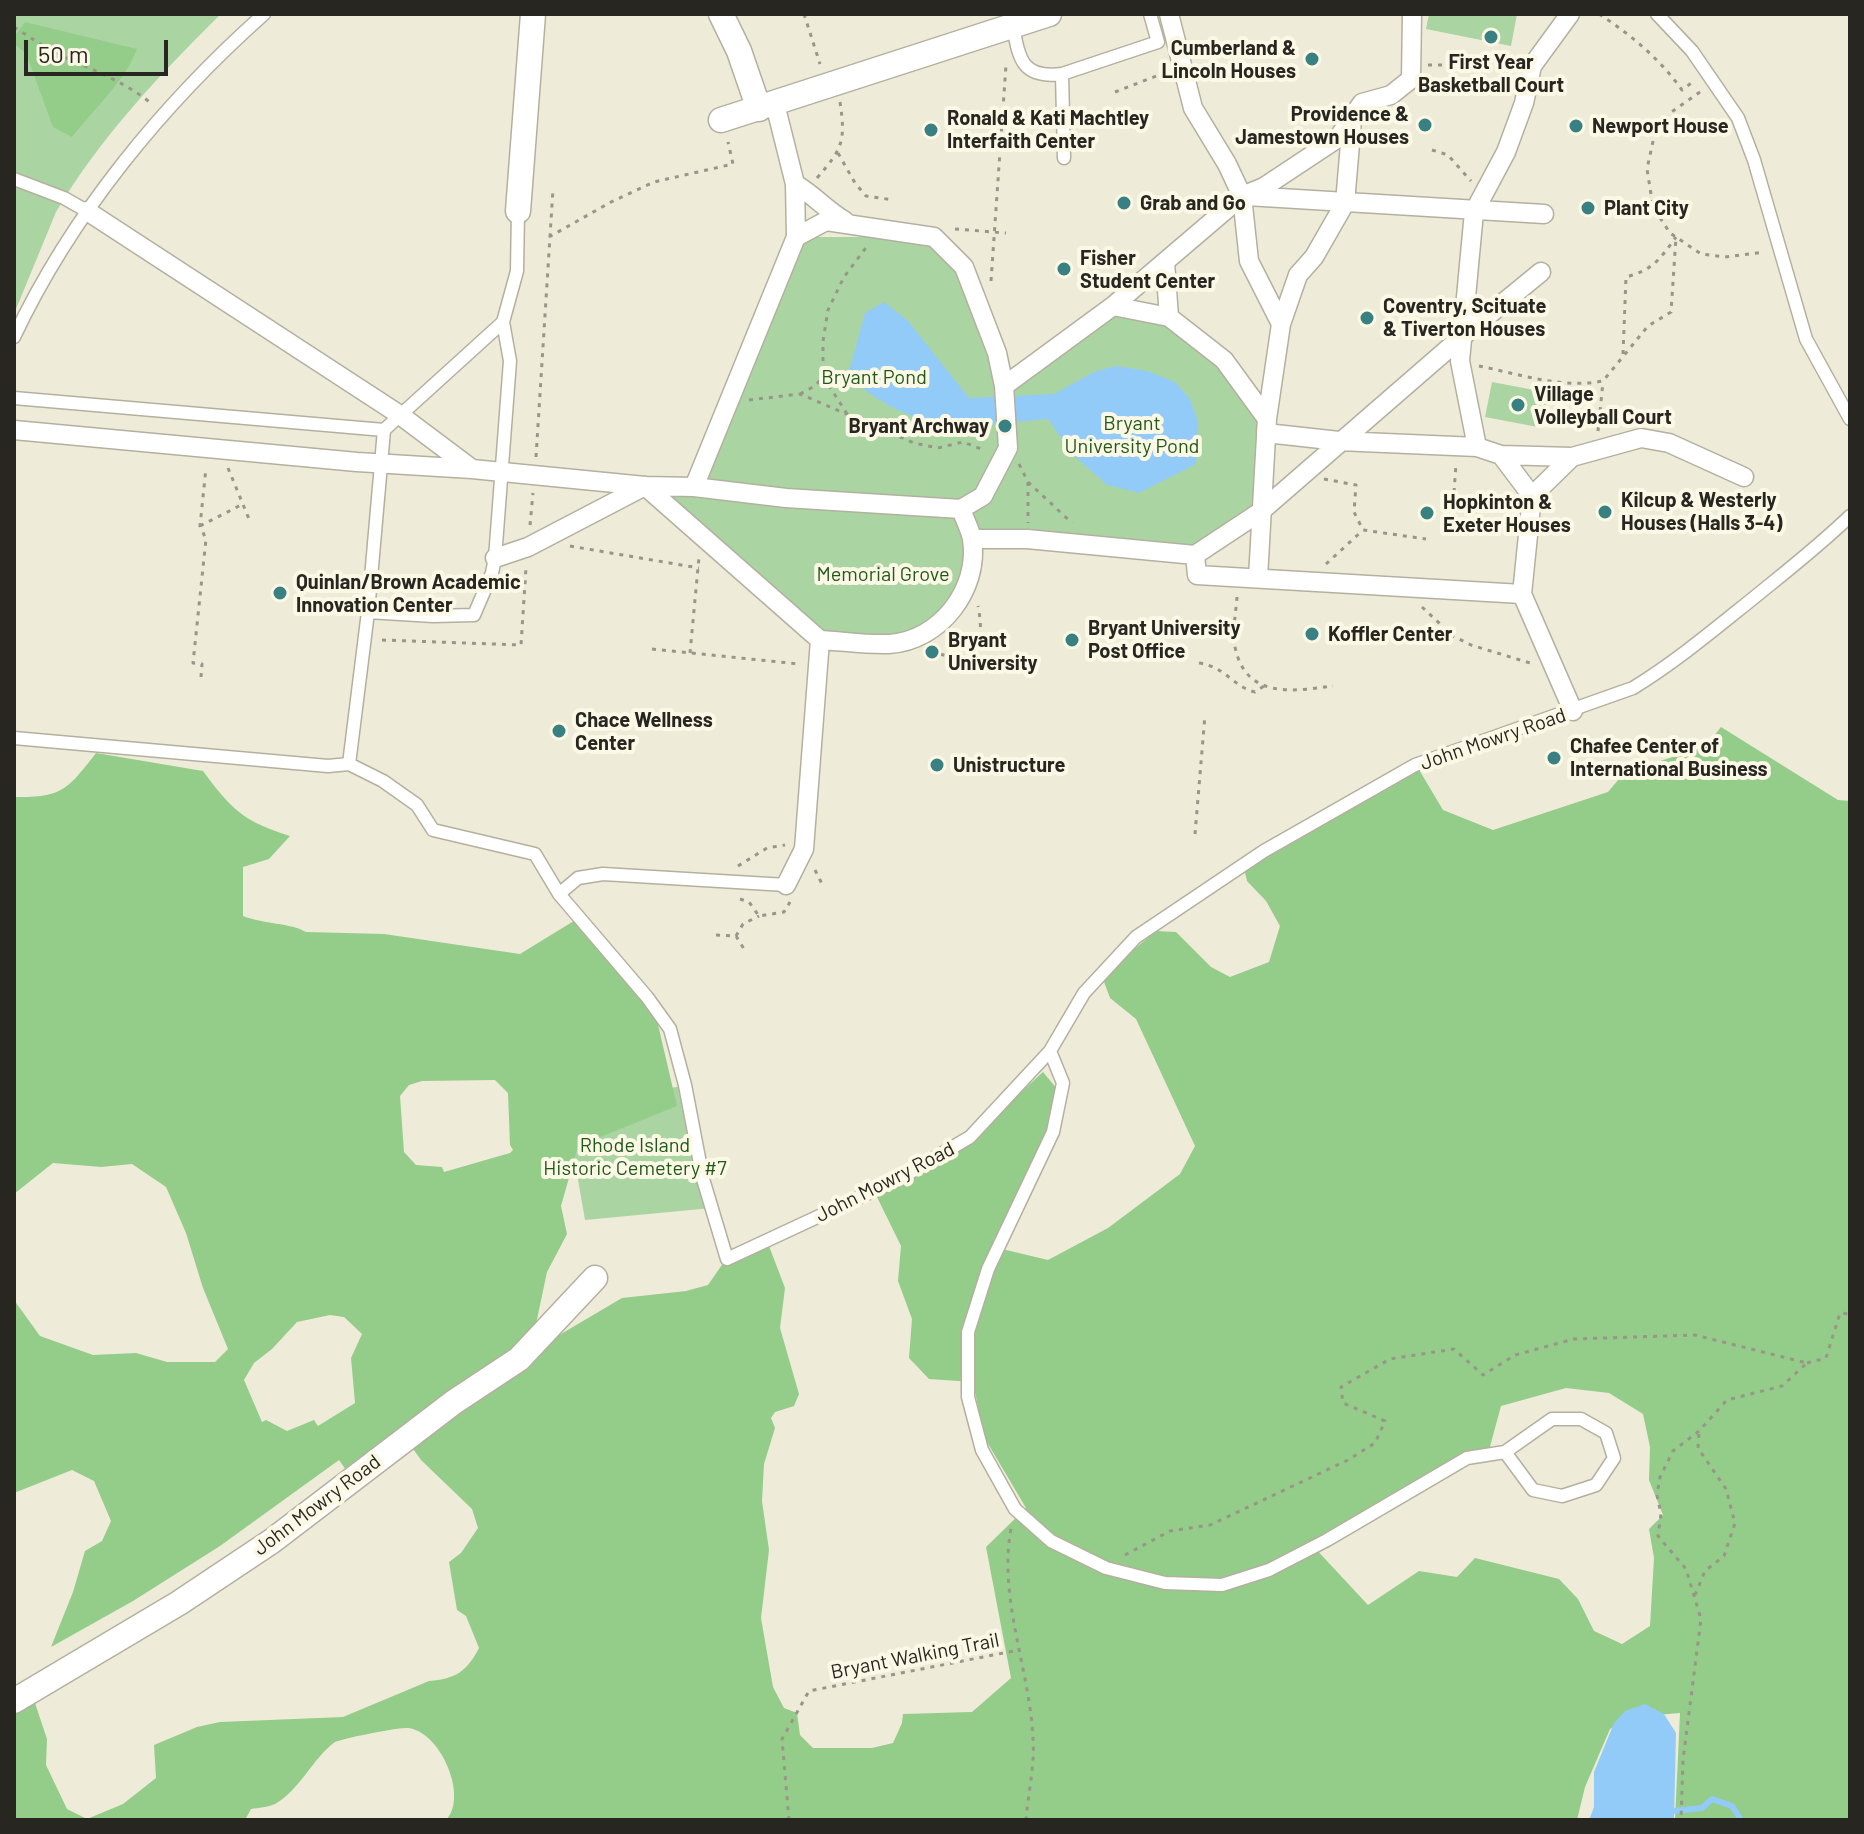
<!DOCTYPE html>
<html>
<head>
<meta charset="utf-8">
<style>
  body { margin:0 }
  #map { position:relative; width:1864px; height:1834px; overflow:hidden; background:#efebd9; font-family:Barlow,sans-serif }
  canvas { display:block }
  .frame { position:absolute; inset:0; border:16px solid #282620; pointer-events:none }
  .scale { position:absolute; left:24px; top:40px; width:144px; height:36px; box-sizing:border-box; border:4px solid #282620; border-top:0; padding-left:10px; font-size:24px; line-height:28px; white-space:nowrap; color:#282620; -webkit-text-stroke:6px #fcf8e6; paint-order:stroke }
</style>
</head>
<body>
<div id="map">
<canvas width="1864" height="1834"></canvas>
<div class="frame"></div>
<div class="scale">50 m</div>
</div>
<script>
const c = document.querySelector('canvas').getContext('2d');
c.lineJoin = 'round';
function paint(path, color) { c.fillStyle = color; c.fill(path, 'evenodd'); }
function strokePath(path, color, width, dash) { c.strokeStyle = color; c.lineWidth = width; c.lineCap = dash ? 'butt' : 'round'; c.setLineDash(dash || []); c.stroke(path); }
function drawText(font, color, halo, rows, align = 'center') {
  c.font = font + ' Barlow,sans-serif'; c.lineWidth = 8; c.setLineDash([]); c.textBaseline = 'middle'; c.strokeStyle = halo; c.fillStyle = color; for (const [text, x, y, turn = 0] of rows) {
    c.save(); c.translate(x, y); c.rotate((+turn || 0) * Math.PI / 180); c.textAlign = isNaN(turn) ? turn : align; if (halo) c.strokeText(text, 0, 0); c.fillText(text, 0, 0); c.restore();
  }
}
paint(new Path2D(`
  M14,14h207c-61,60 -122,125 -165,198l-42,102z
  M1429,14h88l-6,32 -85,-17z
  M796,237h138l30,30 40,118 109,-79 56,11 55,43 43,59 -7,93 -65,43 -223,-16 -2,41 -51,57 -99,3 -175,-154h49z
  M1492,382l58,11 -7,35 -58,-11z
  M685,1085l27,123 -127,12 -19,-109z`), '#aad5a3');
paint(new Path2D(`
  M25,22l112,27c-11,31 -45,62 -65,88l-19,-10 -27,-74 -12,-9v-7z
  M1721,727l117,73 12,1v1019h-175l5,-107 -48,4 -22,12 -25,58 -8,33h-1131c23,-23 -6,-90 -39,-92 -8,-1 -67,11 -72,14 -23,17 -35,48 -60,62 -7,3 -17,4 -24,5l-6,11h-231v-123l17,-6 16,48 -1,26 21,44 20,10 36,-15 33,-26 -2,-33 43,-18 23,-5 123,-5 86,-36c27,-2 38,-10 50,-33l-13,-32 -9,-6 -8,-48 12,-9 17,-25 -6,-19 -51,-49 -15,-21 -55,38 -12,-17 -119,86 -87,55 -82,46 22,-55 12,-41 17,-10 9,-20 -17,-40 -22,-11 -58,23v-199v6l26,36 53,19 43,-2 31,9h48l13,-13 -25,-61 -17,-55 -20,-46 -34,-23 -31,3 -48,-4 -39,31v-397c48,1 54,-8 82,-44l107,18c29,39 40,50 87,65l-21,23 -26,8v49c20,8 48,7 63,16l78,2 136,20 57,-35 79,97 21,90 -99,40 -17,60 6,28 -20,38 -11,52 8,20 78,-46 64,-7 22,-6 20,-29 41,-10 16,42 -5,40 19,66 -5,12 -19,6 -4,6 4,10 -11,36 -2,37 7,49 -8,68 12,69 11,21 13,5 3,22 13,13h59l21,-5 9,-20 1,-9 69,-2 39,-34 -25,-131 40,-39 -42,-71 -11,-55 -44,-3 -20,-21 3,-39 -14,-38 3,-35 -26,-53 80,-40 88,-81 15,18 -15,56 -38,72 -3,31 46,11 60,-32 72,-54 15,-28 -59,-127 -26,-21 -7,-19 5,-8 48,-40 20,1 35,35 19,10 39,-15 11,-36 -14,-25 -19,-20 -4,-17 175,-96 25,42 50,20 115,-38 16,-19 82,-27zM495,1080l13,13 2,52 3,5 -3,3 -66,19 -2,-5 -26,-2 -12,-13 -4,-56 9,-11 13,-4zM330,1315l14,2 18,17 -11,24 4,45 -37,23 -4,-6 -27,11 -21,-11 -4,2 -18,-42 10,-17 18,-14 25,-27zM1566,1388l43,5 34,21 7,33 -1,33 14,35 -14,14 5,29 -4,68 -28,18 -28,-13 -16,-32 -19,-20 -84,-21 -18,19 -38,-6 -51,34 -54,-58 174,-93 13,-48z`), '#94cc8a');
paint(new Path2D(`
  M884,302l24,19 61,77 85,-4 40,-22 22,-6 31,5 28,11 15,17 8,23 -2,42 -57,29 -32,-8 -35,-31 -24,-35c-29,2 -73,9 -100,6 -35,-4 -76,-25 -100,-50l17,-62z
  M1645,1704l19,10 12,19 -2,87h-85l5,-13v-35l20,-49 11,-12z`), '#93cbf8');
strokePath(new Path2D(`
  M1674,1811l28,-3 10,-9 20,7 9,14`), '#93cbf8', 6);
const service = new Path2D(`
  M1657,14l35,37 46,67 16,42 52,179 44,80
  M1013,26c6,33 9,53 49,48l96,-32 -8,-28
  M1062,74l2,84
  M14,179l50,19 23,13
  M503,322l-119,108 -16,182 -19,152 34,17 34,24 16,25 102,24 24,40 88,103 23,32 15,56 18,94 24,80 172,-80 71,-42 80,-86 34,-58 52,-56 128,-86 151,-86 218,-77c44,-27 83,-60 123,-92 32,-26 64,-51 94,-80
  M14,337c58,-123 149,-233 250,-323
  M14,398l370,32
  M368,612l65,4 41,-1 18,-42 3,-15 15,-197 -7,-39 14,-51 1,-60
  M14,738l314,28 21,-2
  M559,894l19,-16 25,-4 183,11
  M1050,1051l13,32 -10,49 -65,137 -20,63v65l14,53 33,59 36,32 55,27 59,15 57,2 47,-15 58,-30 140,-82 38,-6 47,-33h29l25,14 8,25 -18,27 -34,11 -29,-6 -28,-38`);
const pedestrian = new Path2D(`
  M1169,14l24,94 34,56 15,32 7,65 32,63 -14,95 -9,159
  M775,104l20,80c18,10 31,26 50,37
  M1247,196l297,18
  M87,211l313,204 72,54
  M1165,262l4,55
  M1113,306l56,11 55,43 43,59 -1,14 73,8 138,6 24,8 71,2 69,-19 28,5 75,34
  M1281,324l17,-49 16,-18 31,-54 7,-83
  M1004,386l109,-80 129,-110 22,-9 74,-49 24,-35 29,-8 20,-16 1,-65
  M14,430l343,32 115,7 173,17 49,1 92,11 175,11
  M1477,447l-17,-86 14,-149 32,-60 18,-49 8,-37 38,-52
  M1501,455l31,41 -10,98 51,117
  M694,487l102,-250 -1,-53
  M1532,496l40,-39
  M972,539h55l168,16 2,20 325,19
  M1195,555l65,-43 204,-177 77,-63
  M495,558l33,-11 117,-61 175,154
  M786,885l18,-36 16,-209c22,1 46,5 69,4 51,-3 91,-55 83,-105 -2,-10 -8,-21 -11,-30l22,-13 25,-48 -4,-62 -7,-33 -33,-86 -30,-30 -108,-16 -30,16`);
const minor = new Path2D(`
  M721,14l18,37 20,58
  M721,120l328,-106
  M518,211l15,-197
  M14,1701l165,-98 93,-62 182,-139 65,-43 76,-81`);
strokePath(service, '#b4b09f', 15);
strokePath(pedestrian, '#b4b09f', 21);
strokePath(minor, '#b4b09f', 27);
strokePath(new Path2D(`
  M804,14l16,50
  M1599,14c32,21 60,44 83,76l12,-9
  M14,27c13,8 25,17 38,24 34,17 72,29 101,54
  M1428,65h84
  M1115,92l49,-19
  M1700,92l-30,21 -15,19 -8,37 6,38 17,26 31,21 24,3 39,-5
  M1432,150l16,5 23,26
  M838,153l17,30 11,13 28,4
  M817,178c25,-29 29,-36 23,-76
  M955,229l51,4
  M549,237l62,-35 43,-20 79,-18 -5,-22
  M991,281l15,-216
  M1623,354l3,-77c27,-7 34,-18 50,-40
  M1479,366c40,8 83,23 124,15l45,-55 23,-14 5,-75
  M800,394l15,-8 7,-8
  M749,400l51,-6 114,49 24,5 25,-6 21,8
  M847,414l-24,-38v-35l5,-31 16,-33 24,-32
  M1598,431l5,-49
  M536,457l17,-268
  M1019,464l9,18v41
  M228,468l21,51
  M1324,479l32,6 -2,27 9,18 63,9
  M1028,482l44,41
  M1454,492l2,-28
  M530,525l3,-32
  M200,526l43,-22
  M570,546l129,22
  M1326,564l36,-33
  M1237,597c-1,15 -5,35 -2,50 11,53 59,44 98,39
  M1422,607l31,29 18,9 59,18
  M382,640l139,5 5,-77
  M652,649l147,15
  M931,651c44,17 55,-5 47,-45
  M974,651l15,17
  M690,653l9,-96
  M1199,663c27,4 34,24 56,29l9,-6
  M201,677l1,-13 -9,-1 13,-124 -6,-13 6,-58
  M1195,834l10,-119
  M738,866l29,-18 18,-3
  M815,870l7,14
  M740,899l9,3 10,14 25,-4 6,-10
  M716,935l20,1 7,-12 16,-8
  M736,936l8,13
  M1807,1363l19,-5 14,-45 10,1
  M1011,1529c-13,69 19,141 22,210 2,26 -5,55 -7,81
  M1125,1555l45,-24 40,-6 138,-65 27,-17 10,-22 -42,-18 -2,-16 49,-28 64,-10 29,26 32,-20 59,-16 121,-4 112,28 -25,23 -55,14 -28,31 -26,20 -13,26 -3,18 4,19 -3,22 28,33 15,50 -18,141 -2,60
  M1695,1595l10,-24 19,-15 11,-33 -9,-34 -28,-41 1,-15
  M789,1820l-7,-81 27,-48 210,-41`), '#999689', 3, [4, 6]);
strokePath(service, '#fff', 12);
strokePath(pedestrian, '#fff', 18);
strokePath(minor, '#fff', 24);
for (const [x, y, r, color] of [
  [1491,37,8,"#388081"],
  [1312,59,8,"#388081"],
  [1425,125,8,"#388081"],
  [1576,126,8,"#388081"],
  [931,130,8,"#388081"],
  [1124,203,8,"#388081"],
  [1588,208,8,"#388081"],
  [1064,269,8,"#388081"],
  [1367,318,8,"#388081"],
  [1518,405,8,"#388081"],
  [1005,426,8,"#388081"],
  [1605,512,8,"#388081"],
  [1427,513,8,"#388081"],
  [280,593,8,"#388081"],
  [1312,634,8,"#388081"],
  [1072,640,8,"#388081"],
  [932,652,8,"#388081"],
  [559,731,8,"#388081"],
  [1554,758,8,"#388081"],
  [937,765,8,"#388081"]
]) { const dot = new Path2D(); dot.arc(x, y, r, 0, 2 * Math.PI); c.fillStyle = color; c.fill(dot); strokePath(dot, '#fcf8e6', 3); }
drawText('bold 20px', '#282620', '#fcf8e6', [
  ["Cumberland &",1296,48,"right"],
  ["Lincoln Houses",1296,71,"right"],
  ["First Year",1491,62,"center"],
  ["Basketball Court",1491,85,"center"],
  ["Providence &",1409,114,"right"],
  ["Jamestown Houses",1409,137,"right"],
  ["Ronald & Kati Machtley",947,118],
  ["Interfaith Center",947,141],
  ["Newport House",1592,126],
  ["Grab and Go",1140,203],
  ["Plant City",1604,208],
  ["Fisher",1080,258],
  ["Student Center",1080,281],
  ["Coventry, Scituate",1383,306],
  ["& Tiverton Houses",1383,329],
  ["Village",1534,394],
  ["Volleyball Court",1534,417],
  ["Bryant Archway",989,426,"right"],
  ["Kilcup & Westerly",1621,500],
  ["Houses (Halls 3-4)",1621,523],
  ["Hopkinton &",1443,502],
  ["Exeter Houses",1443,525],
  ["Quinlan/Brown Academic",296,582],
  ["Innovation Center",296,605],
  ["Bryant University",1088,628],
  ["Post Office",1088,651],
  ["Koffler Center",1328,634],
  ["Bryant",948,640],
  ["University",948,663],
  ["Chace Wellness",575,720],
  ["Center",575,743],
  ["Chafee Center of",1570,746],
  ["International Business",1570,769],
  ["Unistructure",953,765]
], 'left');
drawText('20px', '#225919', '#fcf8e6', [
  ["Bryant Pond",874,377],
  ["Bryant",1132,423],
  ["University Pond",1132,446],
  ["Memorial Grove",883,574],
  ["Rhode Island",635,1145],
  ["Historic Cemetery #7",635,1168]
]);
drawText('20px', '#282620', '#fcf8e6', [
  ["John Mowry Road",1493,739,-19],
  ["John Mowry Road",885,1182,-27],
  ["John Mowry Road",317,1505,-37],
  ["Bryant Walking Trail",915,1656,-11]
]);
</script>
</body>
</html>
